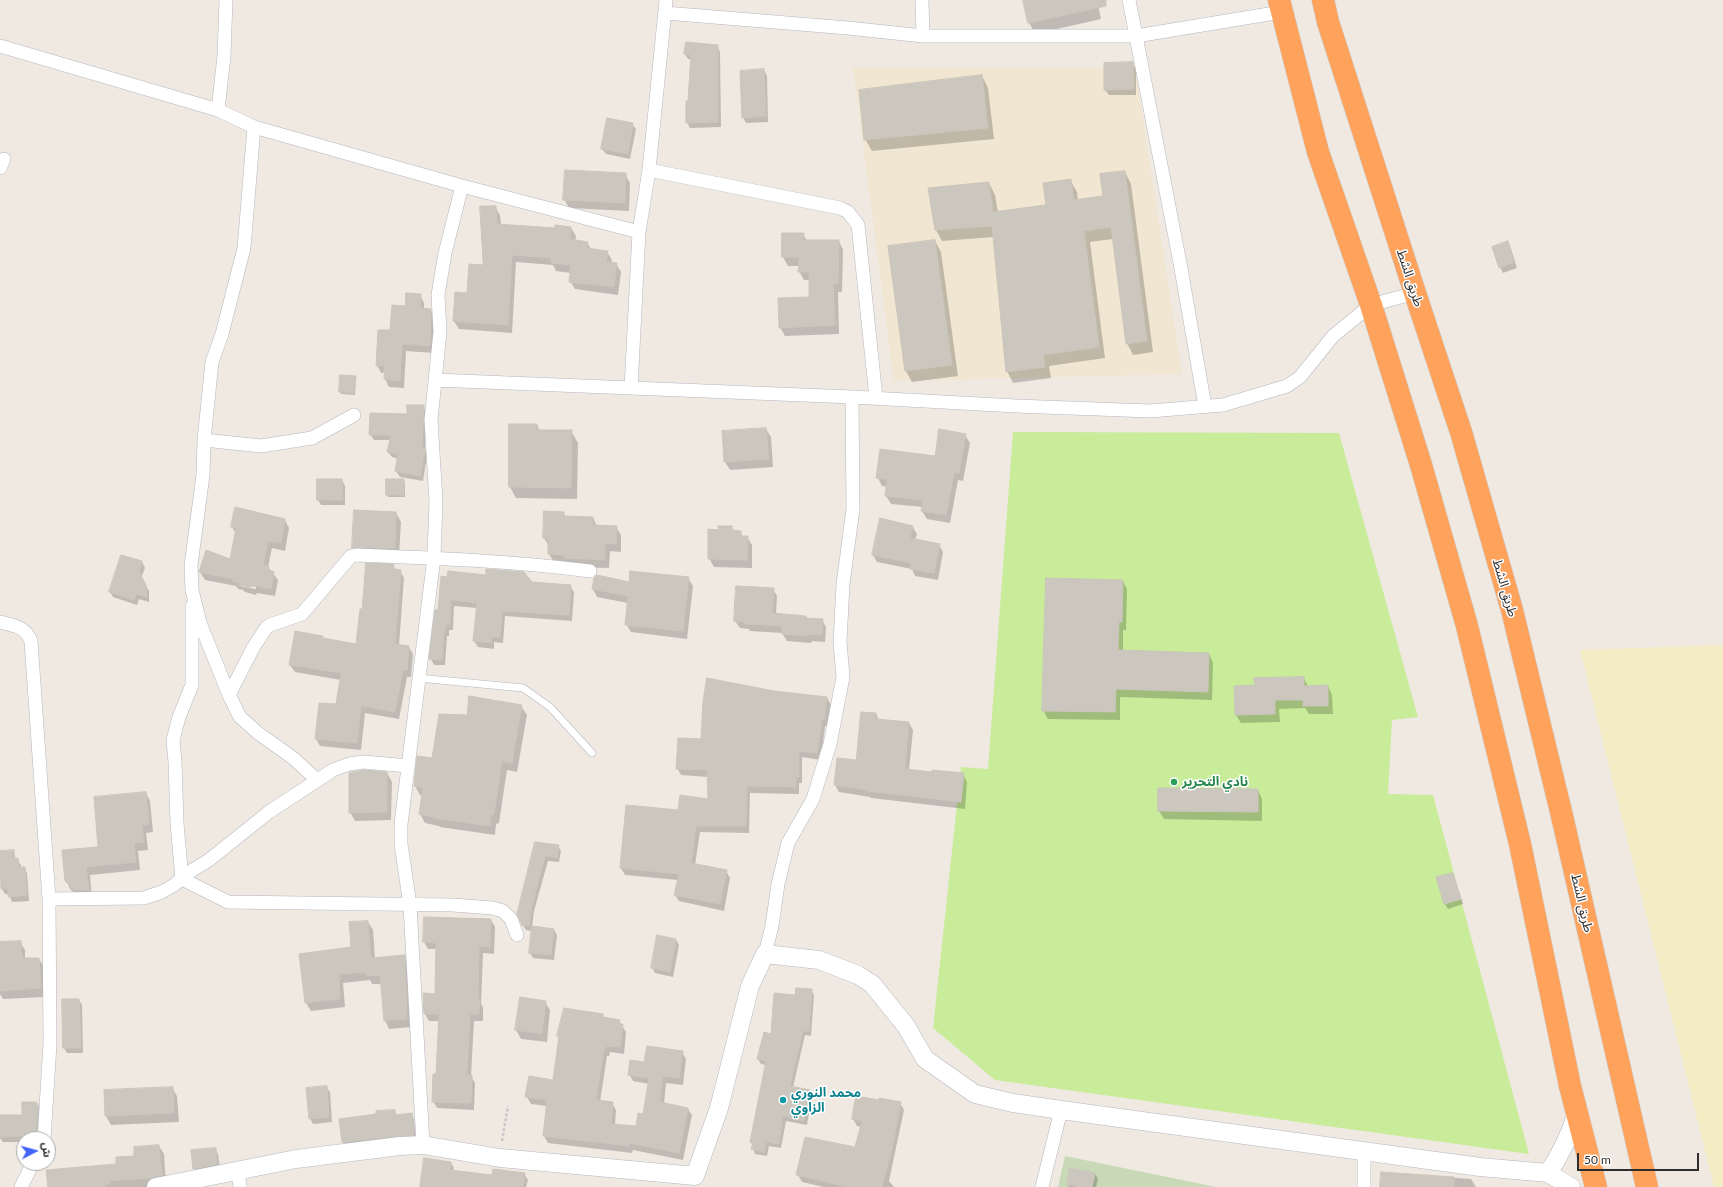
<!DOCTYPE html>
<html>
<head>
<meta charset="utf-8">
<style>
  body { margin:0 }
  #map { position:relative; width:1723px; height:1187px; overflow:hidden; background:#efe9e1; font-family:Lato,"Noto Sans Arabic",sans-serif }
  canvas { display:block }
  .north { position:absolute; left:16px; top:1131px; width:40px; height:40px; box-sizing:border-box; background:#fff; border:1px solid #ababab; border-radius:50%; rotate:84deg; font-size:11px; font-weight:700; line-height:16px; text-align:center; color:#2e2e2e }
  .north::after { content:''; display:block; margin:auto; width:14px; height:18px; background:#4264fb; clip-path:polygon(50% 0,100% 100%,50% 72%,0 100%) }
  .scale { position:absolute; left:1577px; top:1153px; width:122px; height:18px; box-sizing:border-box; border:2px solid #2e2e2e; border-top:0; padding-left:5px; font-size:12px; line-height:14px; white-space:nowrap; color:#2e2e2e; -webkit-text-stroke:3px #fff; paint-order:stroke }
</style>
</head>
<body>
<div id="map">
<canvas width="1723" height="1187"></canvas>
<div class="north">ش</div>
<div class="scale">50 m</div>
</div>
<script>
const c = document.querySelector('canvas').getContext('2d');
c.lineJoin = 'round';
function paint(path, color) { c.fillStyle = color; c.fill(path, 'evenodd'); }
function strokePath(path, color, width, dash) { c.strokeStyle = color; c.lineWidth = width; c.lineCap = dash ? 'butt' : 'round'; c.setLineDash(dash || []); c.stroke(path); }
function drawText(font, color, halo, rows, align = 'center') {
  c.font = font + ' Lato,"Noto Sans Arabic",sans-serif'; c.lineWidth = 3; c.setLineDash([]); c.textBaseline = 'middle'; c.strokeStyle = halo; c.fillStyle = color; for (const [text, x, y, turn = 0] of rows) {
    c.save(); c.translate(x, y); c.rotate((+turn || 0) * Math.PI / 180); c.textAlign = isNaN(turn) ? turn : align; if (halo) c.strokeText(text, 0, 0); c.fillText(text, 0, 0); c.restore();
  }
}
paint(new Path2D(`
  M1135,67l47,307 -288,7 -41,-313z`), '#f0e6d1');
paint(new Path2D(`
  M1723,645v542h-9l-134,-537z`), '#f3ecc5');
paint(new Path2D(`
  M1065,1156l151,31h-158z`), '#c8d9b8');
paint(new Path2D(`
  M1013,432l326,1 79,284 -26,3 -4,74 45,1 96,359 -534,-74 -62,-52 28,-261 27,2z`), '#c9ec9a');
paint(new Path2D(`
  M1024,0h73l4,19 -66,15 -6,-12z
  M717,46l3,6 1,75 -31,1 -3,-6 4,-63h-3l-3,-5z
  M1132,63l4,6v26h-27l-4,-5v-26z
  M764,70l3,6 1,46 -22,1 -3,-6z
  M982,76l6,12 6,51 -122,12 -7,-12z
  M632,124l4,5 -6,30 -24,-5 -4,-5z
  M1125,172l6,12 22,168 -20,3 -6,-12 -14,-104 -23,3 15,116 -56,8 2,12 -38,5 -6,-12 -13,-134 -52,4 -6,-11 -7,-41 60,-6 6,12 3,18 49,-7 23,-26 7,12 1,9 26,-4z
  M625,174l5,9 -1,28 -60,-3 -5,-9z
  M495,207l5,8 1,10 55,4 15,-1 5,8 -1,5 12,2 5,7 15,2 5,8 -1,3 5,1 5,8 -3,23 -43,-6 -5,-8 1,-8 -15,-2 -3,-6 -37,-3 -4,71 -53,-4 -5,-8 30,-55z
  M783,234h20l4,7h32l4,9 -1,42h-4l1,42 -54,2 -5,-9 30,-29v-18h-6l-5,-9 1,-5h-12l-5,-9z
  M935,241l6,11 17,124 -46,6 -6,-11 -17,-124z
  M1508,242l9,26 -14,5 -3,-6z
  M420,295l4,8v6l6,1 5,7 -1,36 -28,-2 -2,37 -15,-1 -4,-8v-7l-4,1 -4,-8 14,-34 15,-24z
  M355,377l1,3 -1,15 -14,-1 -1,-2z
  M423,406l3,6 -1,38 2,6 -4,25 -23,-4 -4,-6 3,-12 -7,-2 -4,-5 3,-12h-17l-4,-6z
  M537,425l3,6h31l7,12 -1,56 -61,-1 -6,-11z
  M766,429l5,8 2,30 -43,3 -5,-8 -2,-30z
  M965,435l5,8 -7,38 -5,-1 -8,43 -23,-4 -5,-8 1,-4 -32,-3 -5,-8 1,-9 -5,-1 -4,-8 58,-21z
  M342,480l3,6v19h-24l-3,-5z
  M404,480l1,3v14h-17l-1,-2z
  M236,508l49,12 4,8 -4,23 -13,-3 -4,19 10,13 -3,16 -18,-3 -1,2 -11,-3 -2,-2 -5,-1 -2,-3 -31,-6 -5,-8 31,-11 5,-27 -4,-7zM240,584l16,3v2l-16,-3z
  M396,513l5,9 -2,35 -41,-1 -5,-9z
  M563,513l3,4 27,1 4,8 19,1 5,8v17l-11,-1 -1,17 -38,-1 -17,-5 -5,-8v-8l-5,-8z
  M912,526l5,8 -2,6 24,5 4,7 -5,28 -23,-4 -3,-7 -35,-7 -4,-7z
  M731,527l3,4 6,1 3,5h4l5,8v23l-38,-1 -5,-9 11,-27z
  M122,556l20,6 3,6 -4,10 8,13v11l-10,-3 -2,6 -24,-8 -3,-5z
  M393,565l3,5 4,1 4,7 -5,67 9,1 5,8 -2,23h-4l-8,42 -34,-6 -4,37 -41,-4 -4,-7 21,-34 4,-25 -46,-8 -5,-7 32,-28 2,2 33,6 6,-35z
  M442,577l128,9 4,6 -2,29 -67,-5 -2,27 -9,-1v7l-16,-2 -4,-6 3,-33 -23,-2 -1,24h-4v6h-2l-2,29h-11l-3,-6 8,-48z
  M688,578l5,8 -6,53 -56,-7 -5,-8 2,-21 -31,-6 -4,-8 37,-6z
  M1123,581l4,8 -1,41h-3v21l86,3 4,9 -1,37 -92,-3v23l-72,-1 -5,-9z
  M773,589l4,7 -1,18 30,3 1,2 15,1 4,7 -1,15 -13,-1 -1,2 -24,-2 -5,-8 -32,-2 -1,-2 -9,-1 -5,-7z
  M1304,678l4,9 20,-1 4,9 1,19h-24l-4,-6 -26,1 1,13 -39,1 -5,-8 20,-29z
  M774,692l53,6 4,7 -3,21h-3l-4,34 -19,-3v26h-3v11l-49,-1 -1,40 -49,-1 -5,33 31,6 4,7 -6,33 -45,-10 -4,-6 3,-15 -53,-5 -4,-7 58,-57 30,-11 -1,-23 -27,-2 -4,-7 25,-28z
  M521,706l6,9 -10,57 -10,-2 -8,53 -3,1 -1,11 -55,-8 -1,-1 -14,-3 -5,-9 3,-18 -3,-1 -5,-9 18,-27z
  M876,714l3,6 30,3 4,7 -4,40 54,4 4,8 -2,27 -94,-11 -1,-1 -31,-5 -4,-7 3,-26 19,3z
  M387,773l5,9 -1,38 -36,1 -5,-9z
  M1258,790l4,9v22l-98,-2 -5,-8z
  M146,793l4,8 3,31 -7,1 2,17 -10,1 2,19 -50,5 2,23h-11l-11,-9 -4,-9 33,-32z
  M535,843l23,3 3,5 -2,11 -11,-1 -14,50 -2,16 22,3 3,5 -3,25 -21,-2 -3,-5 3,-22 -7,-1 -3,-5z
  M13,851l3,8 5,6v3h3l3,5 2,28 -17,1 -3,-8h-4l-3,-5 -2,-37z
  M1453,874l8,23 -17,5z
  M1462,899l1,5 -15,5 -3,-5z
  M491,920l4,7 -1,27 -11,-1 -2,51 2,3v14h-9l-3,55 4,7 -1,27 -37,-2 -4,-7 4,-26 3,-54h-11l-4,-7 -1,-20 12,1 1,-46h-9l-4,-7z
  M368,922l5,8 2,29 29,-2 5,8 3,62 -23,2 -4,-9 -3,-36h-10l-2,-4 -27,3 2,24 -34,4 -5,-8 -6,-48 52,-7z
  M676,940l3,5 -6,32 -18,-4 -3,-5z
  M20,942l5,8v9h14l5,8 1,30 -42,2 -3,-5v-51z
  M811,990l3,5 -3,41 -6,-1 -12,52 16,4 3,5 -5,29 -21,-4 -5,27 -12,-2 -2,10 -12,-2 -4,-12 15,-77 -5,-1 -3,-5 14,-24z
  M63,1000h16l3,5 1,48h-16l-3,-5z
  M545,1002l5,8 -3,32 -26,-3 -5,-9z
  M603,1015l2,4 14,2 7,11 -2,22 -14,-2 -1,4h-2l-7,46 12,1 4,7 -1,15 21,2 7,-12 6,-31 -16,-3 -4,-7 16,-10 37,-12 4,7 -3,26 -17,-2 -2,21 24,5 4,6 -9,45 -50,-10 -1,3 -84,-10 -4,-7 3,-30 -16,-2 -4,-7 27,-16 6,-42 -2,-3z
  M326,1087l4,5 2,30 -19,2 -3,-6z
  M172,1088l5,8 2,26 -68,3 -5,-9 -1,-25z
  M880,1101l20,2 4,7 -15,71 5,6h-70l-22,-5 -4,-7 57,-26 6,-22 -4,-1 -4,-7z
  M37,1104l4,6 -2,29h-15v3h-21l-3,-4v-22h23z
  M394,1111l3,4 14,-1 3,5 2,21 -70,7 -3,-5 -3,-22 38,-5z
  M159,1146l5,8 2,30 -21,3h-96l68,-22z
  M215,1149l3,5 2,15 -23,5 -3,-5z
  M451,1163l3,5 -1,3 40,6 31,-3 4,6 -2,7h-105z
  M1382,1173l89,6 5,8h-95z
  M1095,1174l3,5 -2,8h-27l-1,-3z`), '#0003');
const building = new Path2D(`
  M1023,0h83v6l-78,17z
  M686,42l32,3v77l-32,1v-22h2l3,-46 -7,-1z
  M1133,62l1,27 -30,1v-27z
  M764,69l2,47 -24,2 -2,-47z
  M982,75l6,53 -124,12 -5,-50z
  M607,118l26,5 -5,31 -27,-5z
  M565,170l61,3 -1,30 -62,-3z
  M1125,171l22,170 -21,3 -15,-117 -27,4 15,116 -56,8 2,12 -39,5 -14,-146 -57,4 -7,-42 61,-6 4,30 53,-7 -3,-22 28,-4 3,21 29,-4 -3,-22z
  M480,206h16l1,18 58,4v-3l16,2 -1,12 18,3 -1,6 21,3 -2,11 11,1 -3,24 -45,-5 2,-17 -20,-2v-5l-39,-3 -4,70 -55,-4 2,-29 12,1 2,-29 14,1z
  M782,233h22l-1,7h36l-1,44h-5l2,41 -56,3 -1,-30 31,-1v-25h-11l1,-14 -17,-1z
  M935,240l17,125 -47,6 -17,-125z
  M1508,241l7,21 -16,6 -7,-21z
  M406,293l15,1 -1,14 11,1 -1,37 -28,-2 -2,37 -16,-2 1,-14 -9,1 2,-36h12l2,-25 13,1z
  M340,375l16,1 -2,17 -15,-1z
  M407,405h17l-2,43h3v2l-5,26 -25,-5 3,-17 -11,-2 4,-17h-22l1,-22 37,1z
  M509,424h28v6h35l-1,58 -62,-1z
  M766,428l3,31 -45,3 -2,-31z
  M939,429l27,5 -7,39h-5l-8,42 -25,-4 2,-11 -38,-4 2,-17 -11,-1 4,-29 55,7z
  M317,479h25l1,21h-26z
  M386,479h18v16h-18z
  M235,507l50,12 -4,24 -13,-2 -5,24 6,1 -1,4 6,2 -3,17 -18,-4 -2,2 -12,-2 1,-2 -8,-2 1,-2 -34,-7 7,-22 24,9 6,-31 -5,-1z
  M354,510l42,2 -1,36h-43z
  M544,511l20,1v4l29,1v8l24,1 -1,18 -11,-1v17l-40,-2v-3l-17,-1v-15l-5,-1z
  M880,518l33,8 -3,12 30,6 -6,29 -24,-4 1,-6 -39,-8z
  M718,526h14v4l9,1v5h7l-1,24 -39,-1v-30l11,1z
  M121,555l21,6 -3,11 7,13 1,12 -11,-3 -2,6 -25,-8z
  M366,563l28,1 -1,5 8,1 -6,74 14,2 -2,24h-4l-8,42 -34,-6 -4,37 -42,-4 4,-36 17,1 5,-31 -52,-8 6,-34 28,5v2l33,6 4,-35h2z
  M486,569l38,3 8,10 39,3 -2,30 -67,-4 -2,26h-9v6l-18,-2 4,-38 -26,-3 -1,24h-4v6h-2l-2,30 -13,-1 6,-49h3l3,-34 6,1 1,-6 38,4z
  M630,571l59,6 -6,54 -58,-6 3,-29 -36,-7 2,-11 3,-3 32,7z
  M1046,578l77,2 -1,42h-3l-1,28 91,3 -1,39 -92,-3 -1,23 -73,-1z
  M736,586l38,2 -2,25 34,3v2l17,1 -1,16 -14,-1v2l-26,-2v-8l-37,-2v-2l-11,-1z
  M1304,677v9l24,-1v21h-25v-6h-28v14l-40,1 -1,-29 21,-1 -1,-7z
  M707,678l67,13 53,6 -3,23 -2,-1 -5,34 -18,-2v26h-3v10l-49,-1 -1,40h-50l-5,37 36,7 -7,34 -46,-9 5,-21 -59,-6 6,-63 52,5 2,-15 28,4 -1,-29 -31,-1 2,-31 23,1 2,-37z
  M469,696l53,9 -10,58 -10,-2 -8,53 -3,1 -1,11 -57,-8 1,-1 -15,-3 4,-26 -9,-2 3,-30 15,2 7,-44 28,1z
  M861,712l15,1v6l33,3 -4,47 27,3v-2l32,3 -3,29 -95,-11v-1l-32,-5 3,-27 19,2z
  M364,770l23,2v40l-38,1v-40z
  M1158,788l100,1v23l-100,-1z
  M146,792l3,32 -7,1 2,17 -10,1 2,19 -50,5 3,23h-15l-9,-9 -3,-31 36,-3 -4,-50z
  M535,842l24,3 -2,13 -12,-2 -13,50 -3,20 -7,-1 -5,-11z
  M14,850v9l4,-1 1,9h6l2,28 -19,2v-8h-7l-1,-38z
  M1453,873l8,26 -17,5 -8,-27z
  M424,917l67,2 -1,28 -11,-1 -1,53h2l-1,15h-9l-3,61h5l-1,28 -39,-1 1,-28h3l3,-60h-15l-1,-21 12,1 1,-51 -13,-1z
  M368,921l3,37 34,-3 2,64 -23,2 -4,-46 -14,1v-4l-27,2 1,25 -35,4 -6,-49 52,-7 -2,-25z
  M532,926l22,3 -3,26 -22,-2z
  M657,935l19,4 -6,33 -19,-4z
  M21,941l1,17h17l2,30 -41,3v-49z
  M796,988l16,1 -3,42h-6l-13,55 20,4 -6,31 -21,-5 -4,28 -13,-2 -2,10 -13,-3 2,-6 -3,-1 16,-81 -9,-2 7,-27 7,2 3,-41 21,2z
  M520,997l26,4 -4,33 -27,-4z
  M62,999h17l2,49h-18z
  M564,1008l39,6v3l17,3 -1,4h4l-3,23 -14,-1v3h-2l-8,51 17,2 -2,22 25,2 2,-13 5,1 6,-36 -21,-3 2,-15 14,2 3,-16 36,5 -4,27 -16,-2 -3,26 28,6 -9,45 -50,-10v3l-86,-10 4,-36 -22,-3 4,-21 24,4 6,-44h-2z
  M327,1086l2,31 -20,2 -3,-31z
  M173,1087l1,26 -69,3 -1,-26z
  M856,1096l23,4v-2l22,4 -9,47 -10,38h-34l-52,-12 9,-38 50,10 7,-26 -10,-2z
  M22,1102h14l2,2 -2,32 -36,1v-22h22z
  M395,1110v5l17,-2 2,22 -72,7 -3,-23 37,-5v-3z
  M159,1145l3,30 -10,3 -43,3 1,3h-4v3h-58l-2,-17 70,-6v-7l18,-1v-9z
  M216,1148l1,16 -24,5 -2,-19z
  M424,1158l27,4 -1,8 42,5 1,-6 32,4 -2,14h-103z
  M1070,1168l25,5 -3,14h-13l-12,-2z
  M1381,1172l73,5v10h-74z`);
paint(building, '#cbc7bf');
strokePath(building, '#cbc5ba', 1);
const lane = new Path2D(`
  M418,678l105,10 27,19 42,46`);
const street = new Path2D(`
  M922,0l1,36
  M1129,0l51,263 25,143
  M665,13l183,15 75,8h213l145,-24
  M0,46l218,64 36,17 208,59 177,46
  M218,110l6,-54 2,-56
  M254,127l-10,121 -22,86 -10,28 -8,78 -1,35 -12,90 1,25 8,33 29,72 11,22 18,16 35,25 24,22
  M0,168l4,-9
  M649,170l191,38 8,4 10,13 18,173
  M435,380l417,17 164,9 134,5 73,-6 64,-19 13,-9 33,-41 38,-31 44,-12
  M631,388l8,-156 10,-62 17,-170
  M204,440l57,6 51,-8 42,-23
  M192,606v79l-13,32 -6,23 2,22 2,61 5,56 46,23 225,3 40,3 10,3 8,8 6,16
  M0,622c13,3 26,5 31,19l18,258 1,145 -6,95
  M229,695l24,-47 13,-20 4,-3 32,-11 49,-58 5,-1c79,3 156,6 234,16
  M49,899l95,-1 18,-6 12,-7 17,-14 18,-11 60,-48 64,-42 16,-6 15,-2 44,4
  M765,954l7,-28 6,-42 10,-41 25,-44 17,-55 13,-67 -3,-35 3,-58 10,-75 -1,-112
  M423,1145l-13,-240 -9,-61v-20l33,-267 2,-56 -5,-81 9,-88 -2,-37 7,-42 17,-67
  M1364,1152v35
  M238,1171l2,16
  M21,1187l12,-24
  M1042,1187l19,-77`);
const secondary = new Path2D(`
  M1548,1173c13,-19 22,-38 29,-60
  M156,1187l140,-28 104,-13 23,-1 77,13 195,18 24,-68 31,-122 15,-32 54,6 39,15 14,9 34,42 19,33 50,35 38,9 48,7 419,57 68,6 23,14`);
const highway = new Path2D(`
  M1279,0l39,152 53,153 50,160 46,161 53,218 50,242 26,101
  M1323,0l5,22 87,271 46,139 51,178 50,206 85,371`);
strokePath(lane, '#b4b7c1', 8);
strokePath(street, '#b4b7c1', 14);
strokePath(secondary, '#b4b7c1', 19);
strokePath(highway, '#c9c9c9', 23);
strokePath(new Path2D(`
  M502,1141l6,-35`), '#c9c9c9', 2.5, [3, 2]);
strokePath(lane, '#fff', 7);
strokePath(street, '#fff', 13);
strokePath(secondary, '#fff', 18);
strokePath(highway, '#ffa35c', 22);
for (const [x, y, r, color] of [
  [1174,782,4,"#2e9e5b"],
  [783,1100,4,"#0f9aa8"]
]) { const dot = new Path2D(); dot.arc(x, y, r, 0, 2 * Math.PI); c.fillStyle = color; c.fill(dot); strokePath(dot, '#fff', 1.5); }
drawText('13px', '#2e2e2e', '#fff', [
  ["طريق الشط",1410,278,72],
  ["طريق الشط",1505,588,74],
  ["طريق الشط",1582,903,77]
]);
drawText('bold 13px', '#27864d', '#fff', [
  ["نادي التحرير",1182,782]
], 'left');
drawText('bold 13px', '#0d838f', '#fff', [
  ["محمد النوري",791,1093],
  ["الزاوي",791,1108]
], 'left');
</script>
</body>
</html>
